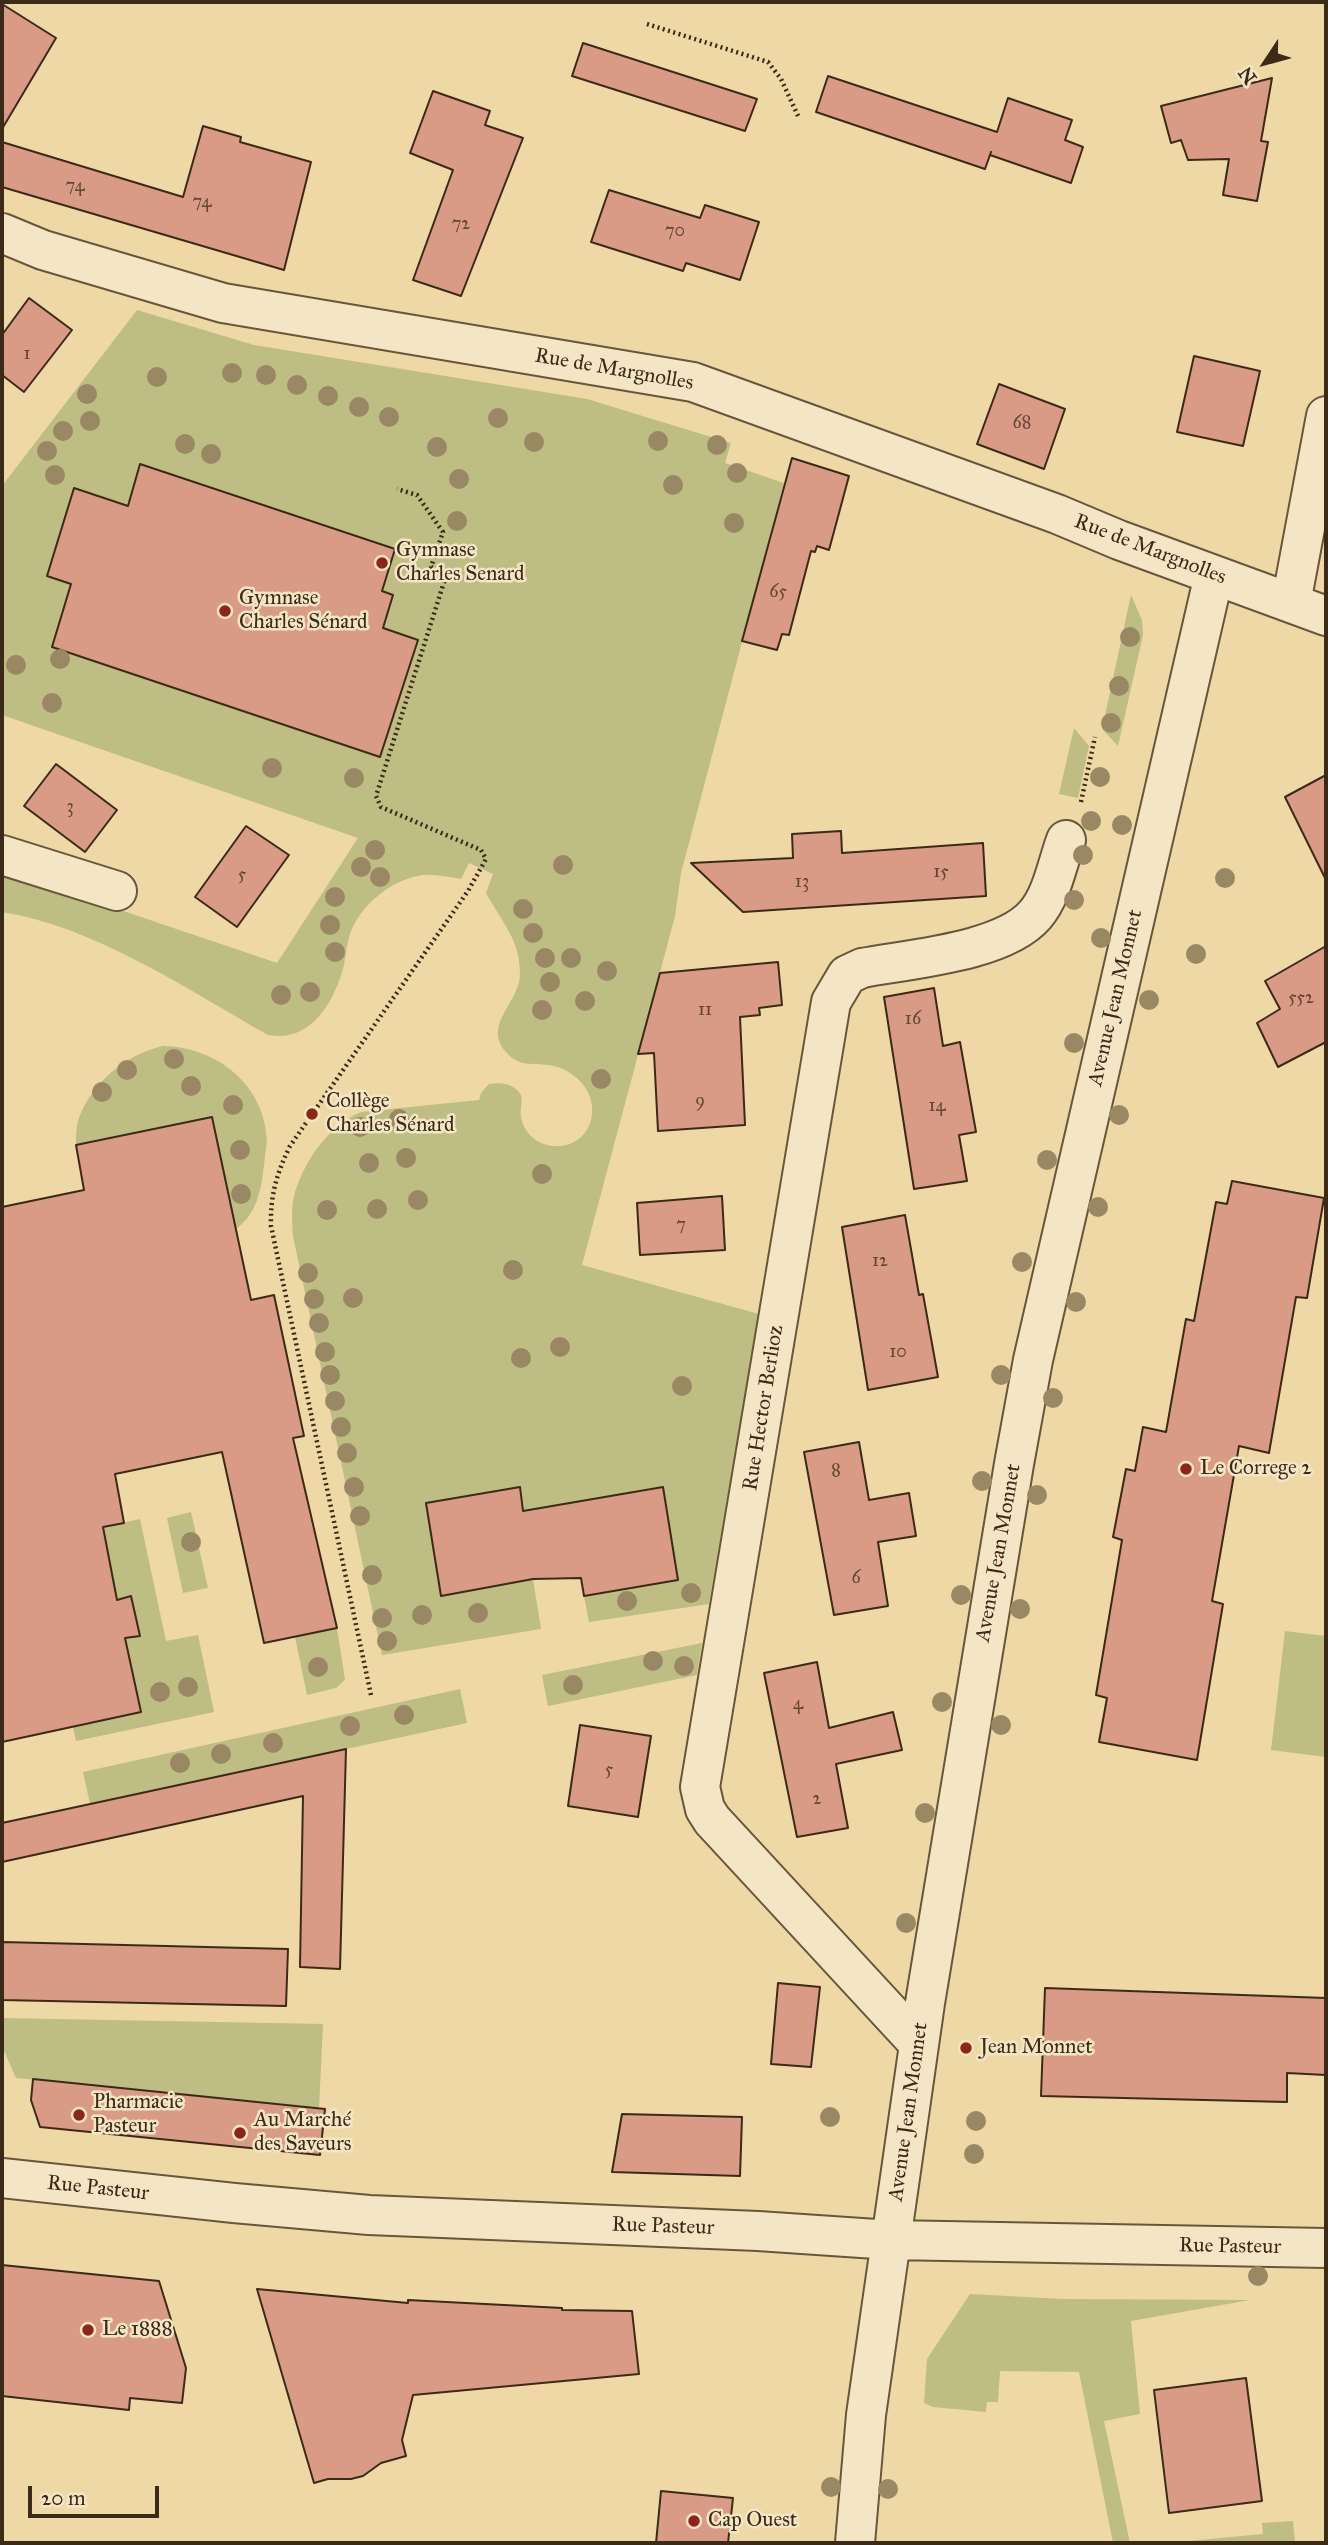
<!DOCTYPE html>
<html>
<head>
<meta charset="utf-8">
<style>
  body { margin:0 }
  #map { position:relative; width:1328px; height:2545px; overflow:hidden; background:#eed8a6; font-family:"IM FELL Great Primer",serif }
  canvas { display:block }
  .frame { position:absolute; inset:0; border:4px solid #3c2a19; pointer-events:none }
  .north { position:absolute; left:1230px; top:28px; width:70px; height:70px; -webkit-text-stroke:5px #f4e6c5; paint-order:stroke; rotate:234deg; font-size:19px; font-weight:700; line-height:28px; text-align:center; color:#3c2a19 }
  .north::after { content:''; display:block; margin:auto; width:24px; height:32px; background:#3c2a19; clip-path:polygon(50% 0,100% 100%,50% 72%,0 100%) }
  .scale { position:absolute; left:28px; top:2486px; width:131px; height:32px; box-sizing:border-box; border:4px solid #3c2a19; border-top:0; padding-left:9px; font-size:21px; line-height:24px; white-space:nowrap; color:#3c2a19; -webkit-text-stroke:5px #f4e6c5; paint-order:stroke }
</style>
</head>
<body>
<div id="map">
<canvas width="1328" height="2545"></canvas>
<div class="frame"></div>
<div class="north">N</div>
<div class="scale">20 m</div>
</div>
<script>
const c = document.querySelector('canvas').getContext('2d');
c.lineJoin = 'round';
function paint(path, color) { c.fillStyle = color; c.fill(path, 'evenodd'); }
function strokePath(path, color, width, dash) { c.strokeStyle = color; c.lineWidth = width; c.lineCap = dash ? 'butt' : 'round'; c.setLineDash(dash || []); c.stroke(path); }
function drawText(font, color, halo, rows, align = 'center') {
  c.font = font + ' "IM FELL Great Primer",serif'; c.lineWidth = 5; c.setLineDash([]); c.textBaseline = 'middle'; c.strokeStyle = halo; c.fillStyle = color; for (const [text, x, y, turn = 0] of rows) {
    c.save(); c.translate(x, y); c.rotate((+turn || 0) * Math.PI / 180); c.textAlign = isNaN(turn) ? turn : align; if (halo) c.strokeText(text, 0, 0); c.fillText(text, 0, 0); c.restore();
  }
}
paint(new Path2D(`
  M137,310l117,35 333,54 144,44 -6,20 59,20 -103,390 -6,43 -93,349 177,49 -50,290 -120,18 -5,-26 79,-109 -92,16 -46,20 -5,-36 -93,16 14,93 92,-17 8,50 -159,26 -89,-419c-1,-15 -2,-30 2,-44 11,-34 34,-66 66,-80l118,-12 2,-7 8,-9c10,-2 23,-1 30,8 6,7 0,17 2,25 5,29 42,39 62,18 7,-8 10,-18 9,-29 -2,-21 -22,-38 -43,-41 -17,-2 -31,2 -43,-13 -24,-27 14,-50 14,-78 0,-35 -19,-53 -34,-81l7,-19 -24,-11 -8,16c-13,-2 -26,-5 -38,-4 -31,4 -63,30 -73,59 -4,12 -4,25 -8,38 -10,34 -34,71 -74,63 -82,-46 -172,-108 -266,-123v-42l275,93 81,-125 -356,-123v-229z
  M1131,595l11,25 1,15 -25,111 -16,-17z
  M1074,728l15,18 -11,52 -19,-4z
  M163,1046c54,1 102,39 104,95 -5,32 -3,68 -31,88l-24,-112 -136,28c0,-8 0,-19 3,-27 13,-36 48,-64 84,-72z
  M191,1512l17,76 -25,5 -16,-75z
  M140,1519l26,122 32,-6 16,77 -138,29 -3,-14 68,-16 -16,-73 14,-2 -22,-36 -14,-73z
  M337,1628l8,52 -9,8 -29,7 -12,-58z
  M1285,1631l41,5v121l-55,-7z
  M702,1643l-5,32 -149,31 -6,-31z
  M460,1689l7,34 -377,81 -7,-32z
  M2,2018l321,6 -4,84 -303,-30 -14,-32z
  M970,2294l94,5 186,1 -119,21 9,93 -36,7 26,122h-17l-34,-171 -79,-1 -2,31h-11l-1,10 -53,-5 -9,-4 3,-44z
  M1293,2521l2,22h-127l95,-9 -1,-11z`), '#bebd83');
const building = new Path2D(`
  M2,4l54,34 -54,91z
  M583,43l174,56 -12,32 -173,-55z
  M828,76l169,56 11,-34 64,22 -7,20 18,7 -12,36 -81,-28 1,-3 -6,17 -169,-57z
  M1272,78l-11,63 7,1 -11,59 -34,-6 6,-36 -41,1 -7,-20 -10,3 -10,-37z
  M433,91l57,20 -5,14 38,13 -62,158 -48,-16 40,-110 -43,-17z
  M203,126l38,11 -1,5 71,20 -27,108 -282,-83v-45l181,55z
  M609,190l91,28 5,-13 54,17 -19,58 -54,-17 -3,8 -92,-29z
  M29,298l43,32 -48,62 -22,-17v-40z
  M1194,356l66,15 -17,75 -66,-14z
  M999,384l66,25 -21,60 -67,-25z
  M792,458l57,18 -20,74 -12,-4 -2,6 -4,-1 -22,84 -7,-1 -5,16 -35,-9z
  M140,464l255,85 -13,42 11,4 -10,33 35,12 -38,117 -328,-110 19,-63 -24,-8 27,-88 54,18z
  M56,764l61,46 -32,42 -61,-46z
  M1326,775v105l-41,-83z
  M246,826l43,29 -52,72 -42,-30z
  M841,831l1,22 141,-10 3,53 -243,16 -52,-49 102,-5 -1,-24z
  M1326,946v96l-48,25 -21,-44 23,-14 -15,-28z
  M778,962l4,43 -23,3 1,7 -20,2 5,108 -87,6 -4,-78 -16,1 22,-81z
  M934,988l9,58 17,-4 16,90 -17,3 8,46 -53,8 -30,-192z
  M212,1117l39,183 23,-5 30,141 -11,2 44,190 -73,15 -42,-191 -107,22 9,49 -21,4 14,73 14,-4 9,40 -15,2 16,74 -139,30v-535l82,-17 -8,-45z
  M1232,1181l92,17 -17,100 -11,-1 -27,156 -30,-7 -27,155 11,3 -26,156 -98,-18 8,-44 -11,-3 26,-155 -9,-3 13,-68 9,2 8,-44 23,5 20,-113 8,2 22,-119 11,2z
  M722,1196l3,54 -85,5 -3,-52z
  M905,1215l14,80 4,-1 15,83 -70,13 -26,-163z
  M859,1442l10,58 40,-7 7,43 -38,6 10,64 -54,9 -30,-163z
  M520,1487l3,24 140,-24 15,93 -94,16 -3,-18 -48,1 -92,17 -15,-93z
  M817,1662l12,66 64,-16 9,38 -66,14 12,64 -51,9 -33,-164z
  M580,1725l71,11 -13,81 -70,-11z
  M346,1749l-6,220 -40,-2 3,-171 -301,66v-39z
  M2,1942l286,7 -2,57 -284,-6z
  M778,1983l42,4 -9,80 -40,-3z
  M1045,1988l281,10v77l-39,-2v29l-246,-6z
  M33,2079l292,30 -5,46 -280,-28 -9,-27z
  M622,2114l120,3 -2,59 -128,-4z
  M2,2265l157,16 27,87 -4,35 -52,-5 -1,12 -127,-14z
  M257,2289l151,14v-3l154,8v2l70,1 7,63 -226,21 -11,45 4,16 -25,7 -18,13 -12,3h-23l-14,4z
  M1246,2378l16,123 -93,12 -15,-123z
  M661,2491l72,7 -5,45h-72z`);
paint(building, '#da9b86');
strokePath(building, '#3c2a19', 2);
const minor = new Path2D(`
  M2,233l41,17 180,53 470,79 364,132 62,26 207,76
  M1291,603l35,-187
  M2,855l115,36
  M919,2044l-207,-224 -7,-11 -5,-22 131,-785 16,-27 15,-7c48,-9 141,-16 173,-53 17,-19 22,-51 31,-75
  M2,2178l232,25 135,12 389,16 133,9 435,8
  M855,2543l11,-128 59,-412 89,-539 19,-104 181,-785`);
strokePath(minor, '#68563c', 42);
strokePath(new Path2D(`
  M647,24l121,38 13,17 18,39
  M1081,802l14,-65
  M371,1695l-100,-469c-1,-31 6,-53 19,-80l178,-255 18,-32 -5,-9 -100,-43 -5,-11 69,-217 -1,-4 -13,-8 12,-35 -26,-37 -20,-6`), '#3c2a19', 4.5, [2, 3.5]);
strokePath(minor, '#f4e6c5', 38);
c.fillStyle = '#9a8864';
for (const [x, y] of [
  [232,373],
  [266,375],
  [157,377],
  [297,385],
  [87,394],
  [328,396],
  [359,407],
  [389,417],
  [498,418],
  [90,421],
  [63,431],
  [658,441],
  [534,442],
  [185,444],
  [717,445],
  [437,447],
  [47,451],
  [211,454],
  [737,473],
  [55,475],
  [459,479],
  [673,485],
  [457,521],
  [734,523],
  [1130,637],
  [60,659],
  [16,665],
  [1119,686],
  [52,703],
  [1111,723],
  [272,768],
  [1100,777],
  [354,778],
  [1091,821],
  [1122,825],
  [375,850],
  [1083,855],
  [563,865],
  [361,867],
  [380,877],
  [1225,878],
  [335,897],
  [1074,900],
  [523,909],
  [330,925],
  [533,933],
  [1101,938],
  [335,952],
  [1196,954],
  [545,958],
  [571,958],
  [607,971],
  [550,982],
  [310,992],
  [281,995],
  [1149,1000],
  [585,1001],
  [542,1010],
  [1074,1043],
  [174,1059],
  [127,1070],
  [601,1079],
  [191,1086],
  [102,1092],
  [233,1105],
  [1119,1115],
  [399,1119],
  [360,1127],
  [240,1150],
  [406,1158],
  [1047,1160],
  [369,1163],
  [542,1174],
  [241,1194],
  [418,1200],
  [1098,1207],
  [377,1209],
  [327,1210],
  [1022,1262],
  [513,1270],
  [308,1273],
  [353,1298],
  [314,1299],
  [1076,1302],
  [319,1323],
  [560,1347],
  [325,1352],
  [521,1358],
  [330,1375],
  [1001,1375],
  [682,1386],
  [1053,1398],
  [335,1401],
  [341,1427],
  [347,1453],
  [982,1481],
  [354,1487],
  [1037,1495],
  [360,1516],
  [191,1542],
  [372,1575],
  [691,1593],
  [961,1595],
  [627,1601],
  [1020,1609],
  [478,1613],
  [422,1615],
  [382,1618],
  [387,1641],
  [653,1661],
  [684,1666],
  [318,1667],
  [573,1685],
  [188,1687],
  [160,1692],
  [942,1702],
  [404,1715],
  [1001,1725],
  [350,1726],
  [273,1743],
  [221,1754],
  [180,1763],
  [925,1813],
  [906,1923],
  [830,2117],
  [976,2121],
  [974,2154],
  [1258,2276],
  [831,2487],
  [888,2489]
]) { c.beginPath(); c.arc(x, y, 10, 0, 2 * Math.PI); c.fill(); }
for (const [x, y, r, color] of [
  [382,563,7,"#8f2418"],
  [225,611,7,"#8f2418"],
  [312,1114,7,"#8f2418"],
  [1186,1469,7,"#8f2418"],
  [966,2048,7,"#8f2418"],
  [79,2115,7,"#8f2418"],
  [240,2133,7,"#8f2418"],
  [88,2330,7,"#8f2418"],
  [694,2521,7,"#8f2418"]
]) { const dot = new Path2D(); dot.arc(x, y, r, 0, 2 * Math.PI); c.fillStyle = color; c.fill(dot); strokePath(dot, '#f4e6c5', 2.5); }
drawText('18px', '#644634', null, [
  ["74",75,187],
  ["74",202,203],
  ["72",461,225],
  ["70",675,232],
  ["1",27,355],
  ["68",1022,424],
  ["65",778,593],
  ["3",70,808],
  ["15",941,873],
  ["5",242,876],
  ["13",802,883],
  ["552",1301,999],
  ["11",705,1011],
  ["16",913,1020],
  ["9",700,1102],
  ["14",937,1107],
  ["7",681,1226],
  ["12",880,1262],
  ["10",898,1353],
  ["8",836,1472],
  ["6",856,1579],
  ["4",798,1705],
  ["5",609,1771],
  ["2",817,1800]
]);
drawText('21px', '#3c2a19', '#f4e6c5', [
  ["Rue de Margnolles",614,370,10],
  ["Rue de Margnolles",1150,550,21],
  ["Avenue Jean Monnet",1116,998,-77],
  ["Rue Hector Berlioz",764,1408,-81],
  ["Avenue Jean Monnet",999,1553,-80],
  ["Avenue Jean Monnet",909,2112,-82],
  ["Rue Pasteur",98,2189,6],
  ["Rue Pasteur",663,2227,2],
  ["Rue Pasteur",1230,2247,1]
]);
drawText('21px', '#3c2a19', '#f4e6c5', [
  ["Gymnase",396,551],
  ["Charles Senard",396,575],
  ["Gymnase",239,599],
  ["Charles Sénard",239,623],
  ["Collège",326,1102],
  ["Charles Sénard",326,1126],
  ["Le Correge 2",1200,1469],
  ["Jean Monnet",980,2048],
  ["Pharmacie",93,2103],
  ["Pasteur",93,2127],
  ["Au Marché",254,2121],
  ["des Saveurs",254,2145],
  ["Le 1888",102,2330],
  ["Cap Ouest",708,2521]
], 'left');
</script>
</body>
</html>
